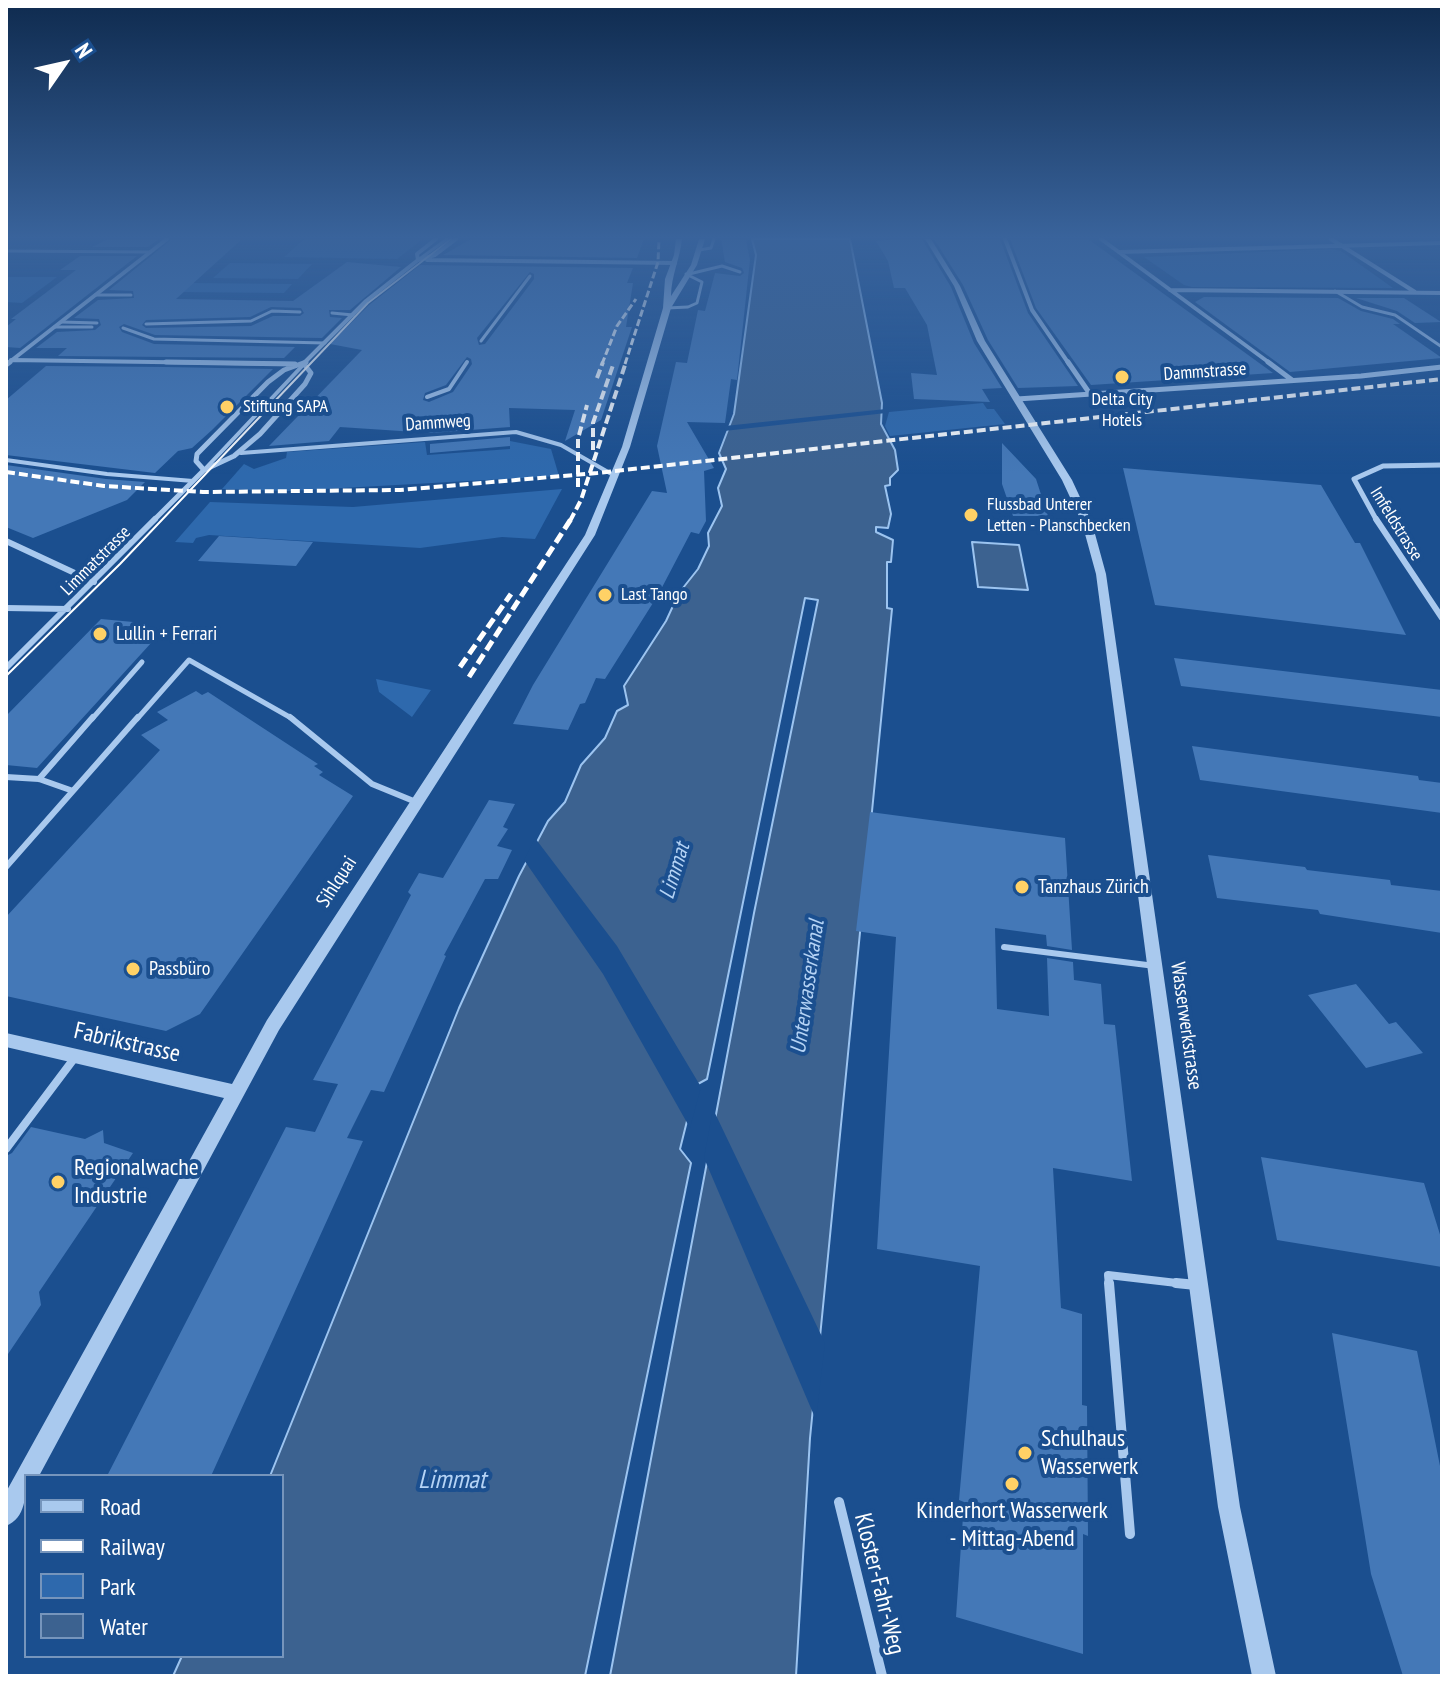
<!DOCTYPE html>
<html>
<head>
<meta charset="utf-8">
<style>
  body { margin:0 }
  #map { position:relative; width:1448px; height:1682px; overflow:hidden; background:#1b4f8f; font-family:"PT Sans Narrow",sans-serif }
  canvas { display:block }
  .frame { position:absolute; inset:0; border:8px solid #fff; pointer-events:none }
  .legend { position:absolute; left:24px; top:1474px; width:260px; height:184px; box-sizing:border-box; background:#1b4f8f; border:2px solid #7695bc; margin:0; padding:10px 14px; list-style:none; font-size:24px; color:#fff }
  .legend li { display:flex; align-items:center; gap:16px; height:40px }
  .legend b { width:40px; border:2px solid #7695bc }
  .north { position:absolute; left:24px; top:24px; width:80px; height:80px; -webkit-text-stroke:6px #1b4f8f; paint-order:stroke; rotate:56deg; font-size:22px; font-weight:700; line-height:32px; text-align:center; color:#fff }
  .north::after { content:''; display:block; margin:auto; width:28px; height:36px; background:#fff; clip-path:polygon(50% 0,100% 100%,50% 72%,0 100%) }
</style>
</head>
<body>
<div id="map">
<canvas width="1448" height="1682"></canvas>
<div class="frame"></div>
<ul class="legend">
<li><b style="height:10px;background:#a9c9ee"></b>Road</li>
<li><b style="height:10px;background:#fff"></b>Railway</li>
<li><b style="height:22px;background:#2e69ad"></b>Park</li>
<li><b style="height:22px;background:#3c6290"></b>Water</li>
</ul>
<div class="north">N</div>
</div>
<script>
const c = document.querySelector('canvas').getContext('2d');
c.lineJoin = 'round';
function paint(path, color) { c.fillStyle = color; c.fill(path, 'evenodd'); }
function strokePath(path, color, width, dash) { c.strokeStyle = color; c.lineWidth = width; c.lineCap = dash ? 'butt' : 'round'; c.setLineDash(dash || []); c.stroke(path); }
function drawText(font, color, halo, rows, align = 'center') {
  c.font = font + ' "PT Sans Narrow",sans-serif'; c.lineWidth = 8; c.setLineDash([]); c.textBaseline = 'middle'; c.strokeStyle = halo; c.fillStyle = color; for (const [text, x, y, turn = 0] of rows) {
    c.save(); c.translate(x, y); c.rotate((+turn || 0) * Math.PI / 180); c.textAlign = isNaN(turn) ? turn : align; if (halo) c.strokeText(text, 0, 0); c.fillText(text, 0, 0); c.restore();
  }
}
paint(new Path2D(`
  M304,239h119l-26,20 -113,-2z
  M1331,249l10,2 52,37 -201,-1 -8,-2 -40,-28z
  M230,263l82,1 -14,15 -85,-1z
  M6,277h51l-35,26 -16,-1z
  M190,283l102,1 -8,9 -104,-1z
  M983,403l4,6h7l11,15 -115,12 -5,-10 4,-14z
  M510,441l41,8 8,27 -271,15 -66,-2 22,-25 10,5 32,-11 1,-6 138,-10 2,13 83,-6z
  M562,489l-27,50 -33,-2 -82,11 -211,-13 -13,3 -3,5 -18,-1 35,-40 143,5z
  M376,679l55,11 -19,27 -33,-25z`), '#2e69ad');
const water = new Path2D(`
  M752,239h98l32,164 -1,21 14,26 3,20 -8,8v7l-5,1 6,28 -3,14 -12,-1v5l17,8 -2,22h-4v46l5,1 -82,829 -14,238h-186l144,-763 64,-313 -13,-2 -98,481 -11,6 -16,64 11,14 -106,513h-412l9,-20h100v-180h-12l189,-468 60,-132 29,-55 17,-19 16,-37 24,-27 12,-27 11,-6 -4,-19 42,-65 13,-28 19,-24 11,-23 -1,-13 14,-27 -4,-18 8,-19 -7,-16 15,-39 22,-159z
  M972,542l47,3 9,45 -50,-3z`);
paint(water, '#3c6290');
strokePath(water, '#9cc4f0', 2);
paint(new Path2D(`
  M886,409v4l-162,18 1,-5z
  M535,838l82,108 84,141 -11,41 -87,-154 -79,-114z
  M713,1109l112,234 -9,77 -112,-262z`), '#1b4f8f');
paint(new Path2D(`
  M108,239h51l-11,8h-56z
  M172,239h70l-66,60 117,2 54,-39 54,5 -51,43h-21l1,7 12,1 -20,20 -167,-3 -31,-11 -5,3 3,5 32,12 141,3 -11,11 -226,-2 9,-8h-31l21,-16 38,-2 6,-5 -2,-6 -25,-1 24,-18 36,-2 -1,-7 -24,-1zM271,307l30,1 3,5 -4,3h-27l-22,10 -105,2 -4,-3 4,-5 104,-3z
  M471,239h173l-7,19 -194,-3z
  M721,239h25l4,21 -13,120 -6,-1 -6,44 -38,-1 27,46 -10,3 2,50 -7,13 -8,-2 -33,63 -53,84 -9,-1 -11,25 -5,1 -12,26 -55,-6 20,-39 119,-194 15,2 -10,-47 19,-84 11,1 11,-53 7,1 10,-38 25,3 4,-3 -2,-5 -17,-6z
  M895,239h27l29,48 23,56 28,45 -20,1 8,13 -76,-3 -3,-26 26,2 -10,-50 -22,-37h-11l-6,-27 -12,-20z
  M934,239h66l28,74 50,73 -60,2 -30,-48 -25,-55z
  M1010,239h78l185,134 -182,12 -55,-77z
  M80,256h57l-117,92 -14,-1v-20l10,-8h-5l65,-49h-16z
  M420,265l213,3 -6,15h6l-7,44h6l-31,93 -36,21 10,-31 -66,-2 1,19 -79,6 -91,-6 -11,14 -60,5 93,-96 -32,-6 39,-39zM530,272l4,2v5l-49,65 -6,1 -2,-7zM467,357l4,2 1,5 -19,28 -24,10 -6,-2 2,-7 21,-8z
  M1204,297l134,1 23,13 32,8 7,5h-7l49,34 -152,14 -95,-70z
  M1356,298h48l37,24 -26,1 -18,-12z
  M46,366l118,1 109,2 -61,61 -20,18 -14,3 -23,22 -149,-18v-55z
  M510,437v9l-80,7v-9z
  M1002,443l34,36 12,37h-35l-11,-32z
  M6,465l100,14 39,3 -18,18 -94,38 -27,-11z
  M1123,468l198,17 34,58h5l46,92 -251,-30z
  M219,536l94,6 -17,24 -98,-5z
  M101,619l43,4 8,19 -115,126 -31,-3v-49z
  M1174,658l268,32v27l-261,-31z
  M196,691l6,4 6,-3 110,72 -4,2 9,6 -4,3 34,21 -153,218 -34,17 -160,-35v-79l154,-167 -19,-15 27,-15 -11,-8z
  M1192,746l226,30 1,4 23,3v30l-242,-33z
  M489,800l26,4 -12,23 5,2 -11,17 15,4 -14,29h-13l-41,76 2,1 -62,136 -13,-2 -24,48 16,3 -152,335h-104l179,-349 29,5 23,-48 -25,-4 98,-185 -3,-3 11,-19 24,5z
  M870,812l195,26 7,112 -25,-4 -1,-11 -51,-7 2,81 52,7 -2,-58 26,4 1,18 27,4 3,40 11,1 17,156 -79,-13 8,140 21,6v91l5,1 1,130 -5,-2v120l-127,-37 8,-115 -5,-2 21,-234 -103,-17 19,-312 -40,-6z
  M1208,855l97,12 2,3 83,10 1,5 51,6v42l-122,-19 -2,-4 -101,-12z
  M1356,984l33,40 7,-2 27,31 -57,15 -58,-73z
  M31,1127l54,12 18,-9 1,13 29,10 -94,139 2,13 -35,52v-201l6,-3z
  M1261,1157l163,26 18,58v26l-165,-27z
  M1332,1333l85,18 25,125v200h-39l-32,-102z`), '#4478b7');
strokePath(new Path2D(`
  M699,250l12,-2 3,-9
  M6,251l144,1
  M418,260l29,-21
  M689,274l33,-8 18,6
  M1335,291l27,16 33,8 47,32
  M95,295h36
  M667,308l21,-1 9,-4 5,-21 -16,-8
  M332,313l21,2
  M61,322l36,1
  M146,324l105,-3 21,-10 28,1
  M54,327h38
  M123,328l31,11 171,4
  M481,341l49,-65`), '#a9c9ee', 3);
strokePath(new Path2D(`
  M427,397l22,-8 18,-27
  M241,453l275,-21 45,13 54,31
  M6,460l101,14 86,7
  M204,470l100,-106`), '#a9c9ee', 4);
strokePath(new Path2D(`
  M92,719l50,-57
  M137,719l52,-59 104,59`), '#a9c9ee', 5);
strokePath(new Path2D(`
  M290,717l82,67 44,18
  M6,777l33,2 34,12
  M39,779l54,-62
  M6,867l132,-150
  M1004,947l151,19`), '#a9c9ee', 6);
strokePath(new Path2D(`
  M6,1149l70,-93
  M1109,1285l-1,-10 86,10`), '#a9c9ee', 8);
strokePath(new Path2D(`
  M1109,1283l21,251
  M1176,1283l20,2
  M839,1502l43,174`), '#a9c9ee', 10);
strokePath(new Path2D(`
  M1005,239l27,71 37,54
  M1101,239l170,125
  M1331,239l84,53
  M1119,252l323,-9
  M418,260l-1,-6 19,-15
  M427,260l248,3
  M1170,290l272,3
  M11,360l284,4
  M7,364l160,-125
  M303,364l63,-63 52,-41 17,-5 21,-16`), '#a9c9ee', 4);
strokePath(new Path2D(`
  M166,362l129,2
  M1068,362l22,32
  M1268,362l24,18
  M6,365l4,-3
  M1017,399l344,-23 81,-9
  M204,470l-8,-9 1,-7 71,-72 16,-12 22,-8
  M153,521l51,-51 30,-14 26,-22 45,-50 6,-11 -7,-9
  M1377,521l-23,-42 29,-13 59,-1`), '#a9c9ee', 5);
strokePath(new Path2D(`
  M1376,519l66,99
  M6,541l88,41
  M6,608l62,1
  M6,668l149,-149`), '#a9c9ee', 6);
paint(new Path2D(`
  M676,239h6c-2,20 -11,37 -11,57l20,-31 8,-26h6l-8,26 -26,43 -41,139 -35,88 -316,495 -240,446h-13c0,19 0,42 -20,50v-34l218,-394 -218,-51v-14l226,51 35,-64 318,-485 37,-88 41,-139 2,-29 9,-24z
  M925,239h6l29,47 25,55 87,139 20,43 14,51 134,933 36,169h-24l-34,-169 -122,-933 -14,-51 -20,-43 -85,-139 -23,-55z`), '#a9c9ee');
strokePath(new Path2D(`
  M6,676l114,-112 248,-261 83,-64`), '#fff', 2);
strokePath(new Path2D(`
  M602,364l15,-38 19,-27
  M625,364l33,-102 1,-23`), '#fff', 3, [7, 3]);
strokePath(new Path2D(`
  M597,378l6,-16
  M593,450v-27l20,-58
  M6,472l98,14 99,6 197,-2 197,-17 845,-94
  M578,487v-48l9,-34
  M570,521l11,-21 45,-138`), '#fff', 4, [9, 4]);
strokePath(new Path2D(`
  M460,667l51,-73
  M469,677l102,-158`), '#fff', 5, [11, 5]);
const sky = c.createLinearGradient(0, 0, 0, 474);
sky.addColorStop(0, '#0f2b4f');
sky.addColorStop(0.5, '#39639b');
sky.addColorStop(1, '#39639b00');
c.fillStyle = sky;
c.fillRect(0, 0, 1448, 474);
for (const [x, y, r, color] of [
  [1122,377,8,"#ffd166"],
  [227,407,8,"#ffd166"],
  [971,515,8,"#ffd166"],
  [605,595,8,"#ffd166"],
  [100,634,8,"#ffd166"],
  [1022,887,8,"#ffd166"],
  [133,969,8,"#ffd166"],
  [58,1182,8,"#ffd166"],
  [1025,1453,8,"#ffd166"],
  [1012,1484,8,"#ffd166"]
]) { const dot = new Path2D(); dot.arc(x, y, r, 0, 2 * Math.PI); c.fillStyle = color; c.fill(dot); strokePath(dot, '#1b4f8f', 3); }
drawText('18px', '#fff', '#1b4f8f', [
  ["Dammstrasse",1205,372,-4],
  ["Dammweg",438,423,-4],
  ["Imfeldstrasse",1396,524,58],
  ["Limmatstrasse",96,561,-45]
]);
drawText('18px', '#fff', '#1b4f8f', [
  ["Delta City",1122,400,"center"],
  ["Hotels",1122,421,"center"],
  ["Stiftung SAPA",243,407],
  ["Flussbad Unterer",987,505],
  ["Letten - Planschbecken",987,526],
  ["Last Tango",621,595]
], 'left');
drawText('20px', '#fff', '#1b4f8f', [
  ["Lullin + Ferrari",116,634],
  ["Tanzhaus Zürich",1038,887],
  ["Passbüro",149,969]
], 'left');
drawText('20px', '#fff', '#1b4f8f', [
  ["Sihlquai",337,882,-57],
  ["Wasserwerkstrasse",1186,1026,82]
]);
drawText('italic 22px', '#b5d3f5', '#1b4f8f', [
  ["Limmat",675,871,-73],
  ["Unterwasserkanal",808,987,-82]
]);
drawText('24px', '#fff', '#1b4f8f', [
  ["Fabrikstrasse",127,1043,13],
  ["Kloster-Fahr-Weg",879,1584,76]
]);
drawText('24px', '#fff', '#1b4f8f', [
  ["Regionalwache",74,1168],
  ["Industrie",74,1196],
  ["Schulhaus",1041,1439],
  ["Wasserwerk",1041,1467],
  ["Kinderhort Wasserwerk",1012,1511,"center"],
  ["- Mittag-Abend",1012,1539,"center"]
], 'left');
drawText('italic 26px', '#b5d3f5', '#1b4f8f', [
  ["Limmat",452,1481]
]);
</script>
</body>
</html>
